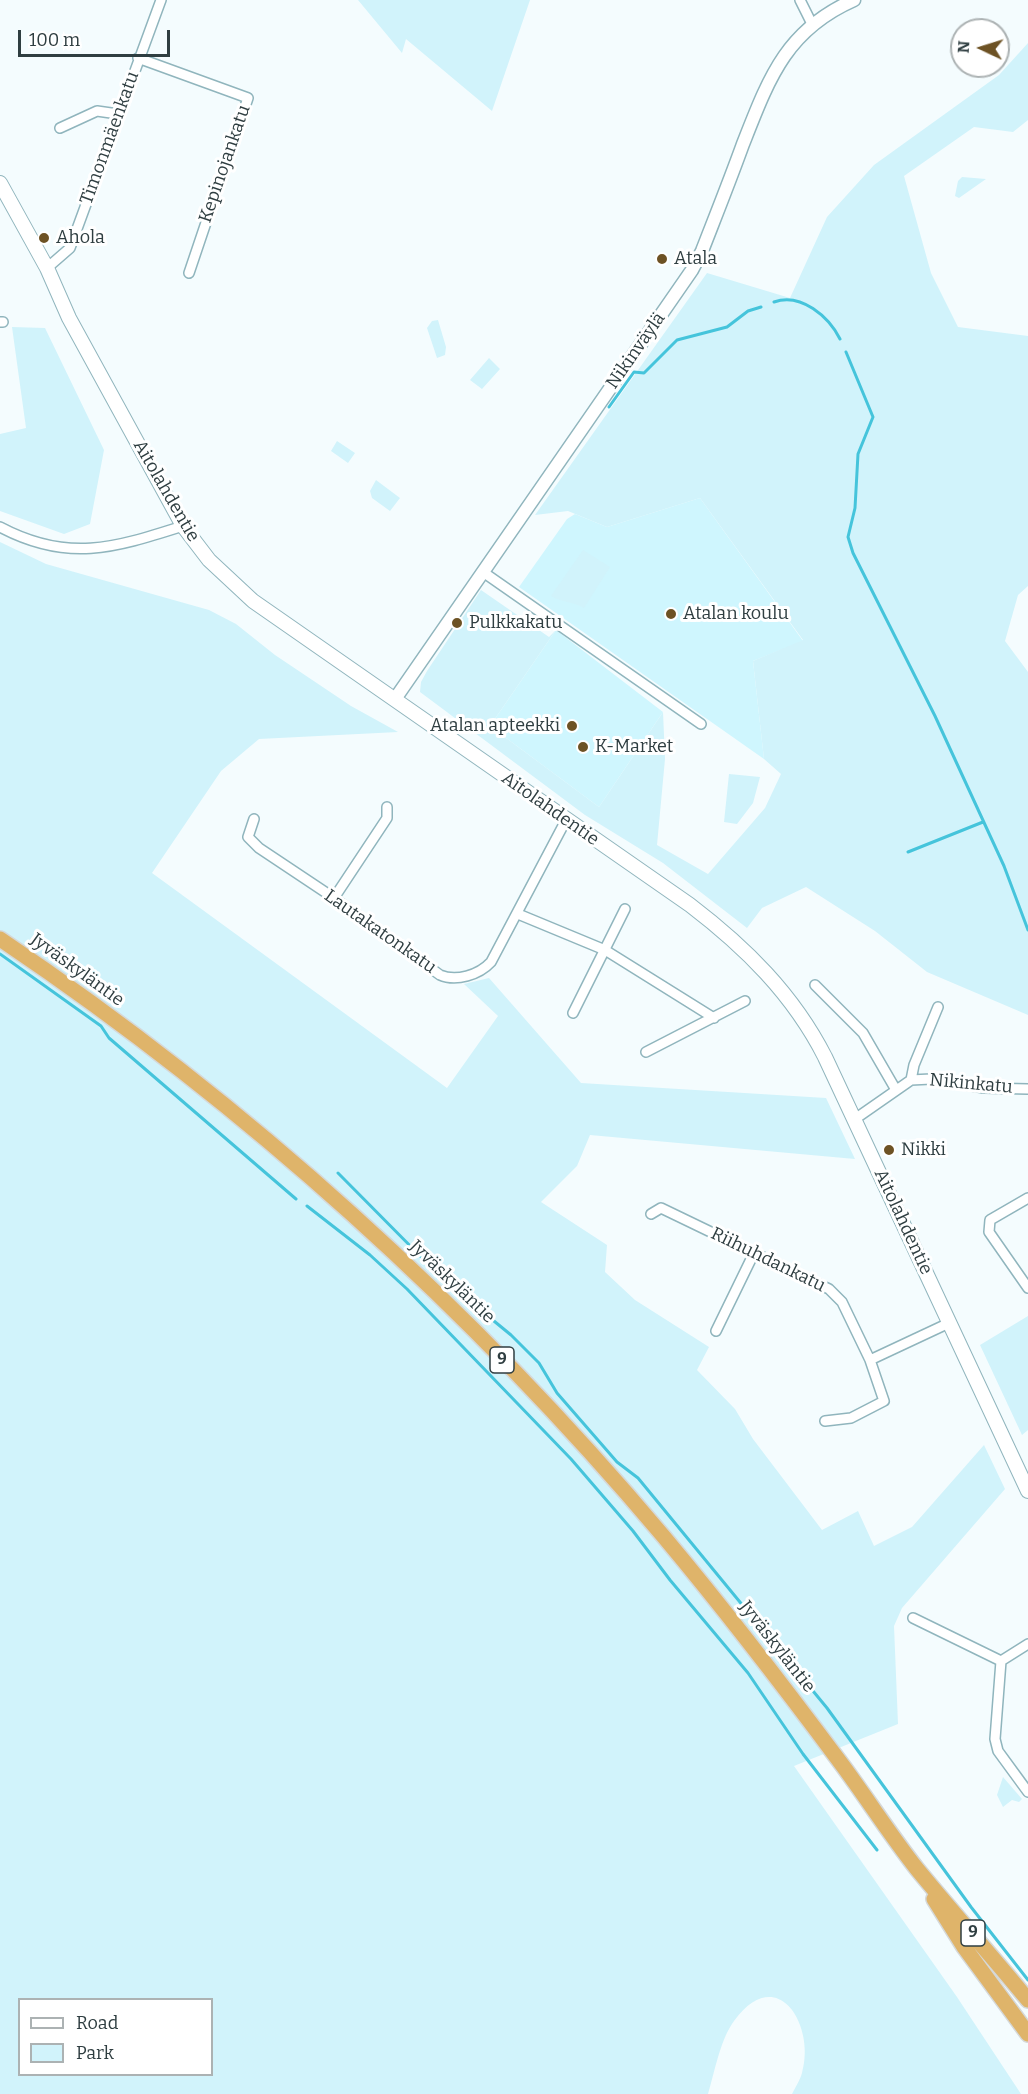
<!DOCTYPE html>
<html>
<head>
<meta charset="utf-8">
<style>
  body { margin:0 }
  #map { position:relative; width:1028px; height:2094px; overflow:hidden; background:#f4fcfe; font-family:Bitter,serif }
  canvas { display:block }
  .legend { position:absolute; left:18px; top:1998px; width:195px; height:78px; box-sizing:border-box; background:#fff; border:2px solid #acb2b3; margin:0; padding:8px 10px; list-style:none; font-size:18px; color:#2f3e41 }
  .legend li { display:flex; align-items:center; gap:12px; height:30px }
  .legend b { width:30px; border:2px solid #acb2b3 }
  .north { position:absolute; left:950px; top:18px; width:60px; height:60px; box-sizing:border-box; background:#fff; border:2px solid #acb2b3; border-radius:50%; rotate:274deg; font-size:16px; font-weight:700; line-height:24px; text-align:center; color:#2f3e41 }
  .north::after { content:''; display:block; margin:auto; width:21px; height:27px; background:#6d5224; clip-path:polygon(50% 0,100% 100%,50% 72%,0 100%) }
  .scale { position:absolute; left:18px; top:30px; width:152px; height:27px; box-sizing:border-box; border:3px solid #2f3e41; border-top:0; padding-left:8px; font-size:18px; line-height:21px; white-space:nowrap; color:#2f3e41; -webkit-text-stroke:4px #fff; paint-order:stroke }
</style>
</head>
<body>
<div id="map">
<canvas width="1028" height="2094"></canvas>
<ul class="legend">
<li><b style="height:8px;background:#fff"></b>Road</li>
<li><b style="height:16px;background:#d1f3fb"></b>Park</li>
</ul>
<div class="north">N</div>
<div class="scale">100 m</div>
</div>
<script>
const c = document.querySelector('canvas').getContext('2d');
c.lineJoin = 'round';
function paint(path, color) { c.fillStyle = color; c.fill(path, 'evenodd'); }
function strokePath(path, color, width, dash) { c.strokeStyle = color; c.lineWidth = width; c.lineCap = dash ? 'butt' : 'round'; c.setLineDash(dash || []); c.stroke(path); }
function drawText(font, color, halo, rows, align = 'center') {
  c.font = font + ' Bitter,serif'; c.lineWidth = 6; c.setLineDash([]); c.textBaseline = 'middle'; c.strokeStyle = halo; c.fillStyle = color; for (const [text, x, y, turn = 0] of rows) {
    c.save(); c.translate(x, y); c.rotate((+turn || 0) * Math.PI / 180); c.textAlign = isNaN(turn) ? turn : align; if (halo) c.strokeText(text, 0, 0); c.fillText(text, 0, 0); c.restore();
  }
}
paint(new Path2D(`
  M700,498l103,143 -50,20 11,98 -245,-172 48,-68 8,-5 32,13z
  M556,630l107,82 -64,95 -109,-81z`), '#cff6fe');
paint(new Path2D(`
  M358,0h172l-38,111 -86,-72 -4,14z
  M1028,43v77l-15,12 -39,-5 -70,49 27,97 27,54 70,9v250l-10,9 -13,46 23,31v343l-101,-43 -52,-41 -69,-44 -44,21 -15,20 -84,-65 -78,-48 -165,-123 1,-10 6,-11 54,-81 68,47 7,-7 -66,96 109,81 64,-95 2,47 -8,86 51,29 57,-66 16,-34 -17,-15 -11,-98 50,-21 -103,-142 -93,29 -39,-16 -33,4 172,-242 83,25 37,-81 47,-52 125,-90z
  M962,177l24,2 -27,19 -4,-2 3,-15z
  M438,320l8,27 -1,8 -8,3 -10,-30 5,-7z
  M12,327l33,1 59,122 -14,74 -26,10 -64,-23v-77l26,-6z
  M489,358l11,11 -18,20 -12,-9z
  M337,441l18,12 -7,10 -17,-12z
  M376,480l24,18 -10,13 -18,-13 -2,-7z
  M0,542l46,22 163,46 27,14 39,31 76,51 47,26 -139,7 -38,32 -69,102 295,215 51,-72 -34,-32 25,-6 92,105 245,15 29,61 -265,-24 -13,31 -36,36 66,43 -2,27 30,28 74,47 -12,23 38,39 18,30 69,91 36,-19 16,35 38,-19 72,-82 21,44 -103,119 -8,18 4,98 -104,42 163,231 64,97h-229c3,-6 8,-14 10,-21 14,-46 -24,-112 -68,-52 -14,19 -19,50 -26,73h-708zM20,2000h192v74h-192z
  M583,550l27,17 -26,41c-12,-7 -22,-5 -33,-12z
  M729,774l31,3 -7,26 -16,21 -13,-2z
  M1028,1316v114l-6,5 -42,-90z
  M1003,1777l19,22 -3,3 -7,-2 -9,7 -6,-12z`), '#d1f3fb');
strokePath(new Path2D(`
  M774,302c27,-10 55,15 66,37
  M846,352l27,65 -15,37 -3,54 -7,29 5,16 82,163 69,150 24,64
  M609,407l25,-35 10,1 33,-33 50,-13 21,-16 13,-4
  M908,852l75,-30
  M0,954l101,72 8,12 187,161
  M338,1173l106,107 67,55 28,28 18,30 60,69 21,16 189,230 144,199 57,73
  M307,1206l63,49 37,34 164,170 62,72 37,49 78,93 55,81 74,96`), '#45c4db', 3);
const minor = new Path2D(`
  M800,0l12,24
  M138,58l110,40 -59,175
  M60,128l37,-17 21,3
  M47,268l23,-20 91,-248
  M0,322h3
  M0,527c68,36 114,21 183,-1
  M483,572l218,152
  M254,819l-6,18 11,11 75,50 106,77c16,7 39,0 51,-13l75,-142
  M334,898l53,-80v-11
  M518,914l87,36 109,68
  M815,985l48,48 33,57
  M573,1013l52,-104
  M646,1052l99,-51
  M911,1080l3,-15 24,-58
  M855,1119l56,-39 20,-1 53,9 44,1
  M1028,1198l-38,22 -1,12 39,56
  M651,1214l10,-6 168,81 13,13 28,58 79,-37
  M716,1331l38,-78
  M825,1421l26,-3 33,-17 -14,-41
  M913,1618l88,43
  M1028,1644l-27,17 -6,78 3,12 30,41`);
const tertiary = new Path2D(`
  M395,699l297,-429 10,-19c14,-36 28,-71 41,-107 26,-66 43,-114 111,-144`);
const secondary = new Path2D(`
  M0,183l47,85 22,50 114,208 26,34 44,41 437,304c55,42 103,89 135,152l203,434`);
const trunk = new Path2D(`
  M0,939c247,166 472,370 664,598 62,74 121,151 179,229 25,34 48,70 74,103 36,44 75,87 111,131
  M934,1899l30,48 64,87`);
strokePath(minor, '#90b5bd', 12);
strokePath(tertiary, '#90b5bd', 15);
strokePath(secondary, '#90b5bd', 16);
strokePath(trunk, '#d5d8d9', 18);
strokePath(minor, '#fff', 9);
strokePath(tertiary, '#fff', 12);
strokePath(secondary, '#fff', 14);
strokePath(trunk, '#dfb46a', 15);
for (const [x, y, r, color] of [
  [44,238,6,"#6d5224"],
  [662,259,6,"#6d5224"],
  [671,614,6,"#6d5224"],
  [457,623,6,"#6d5224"],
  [572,726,6,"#6d5224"],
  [583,747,6,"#6d5224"],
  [889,1150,6,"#6d5224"]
]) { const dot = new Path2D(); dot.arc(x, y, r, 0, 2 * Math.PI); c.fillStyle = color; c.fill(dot); strokePath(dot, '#fff', 2); }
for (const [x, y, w] of [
  [502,1360,24],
  [973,1933,24]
]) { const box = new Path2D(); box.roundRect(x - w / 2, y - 13, w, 26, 4.5); c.fillStyle = '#fff'; c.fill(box); strokePath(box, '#2f3e41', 1.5); }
drawText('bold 16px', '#2f3e41', null, [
  ["9",502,1360],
  ["9",973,1933]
]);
drawText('18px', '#2f3e41', '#fff', [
  ["Timonmäenkatu",110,138,-70],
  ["Kepinojankatu",225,164,-71],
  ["Nikinväylä",636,351,-55],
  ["Aitolahdentie",166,491,60],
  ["Aitolahdentie",550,809,35],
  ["Lautakatonkatu",380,932,35],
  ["Jyväskyläntie",77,970,36],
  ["Nikinkatu",971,1084,5],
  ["Aitolahdentie",903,1222,65],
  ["Riihuhdankatu",768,1260,26],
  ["Jyväskyläntie",452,1282,44],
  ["Jyväskyläntie",777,1647,52]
]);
drawText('18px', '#2f3e41', '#fff', [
  ["Ahola",56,238],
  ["Atala",674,259],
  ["Atalan koulu",683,614],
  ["Pulkkakatu",469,623],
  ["Atalan apteekki",560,726,"right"],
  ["K-Market",595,747],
  ["Nikki",901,1150]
], 'left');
</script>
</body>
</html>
